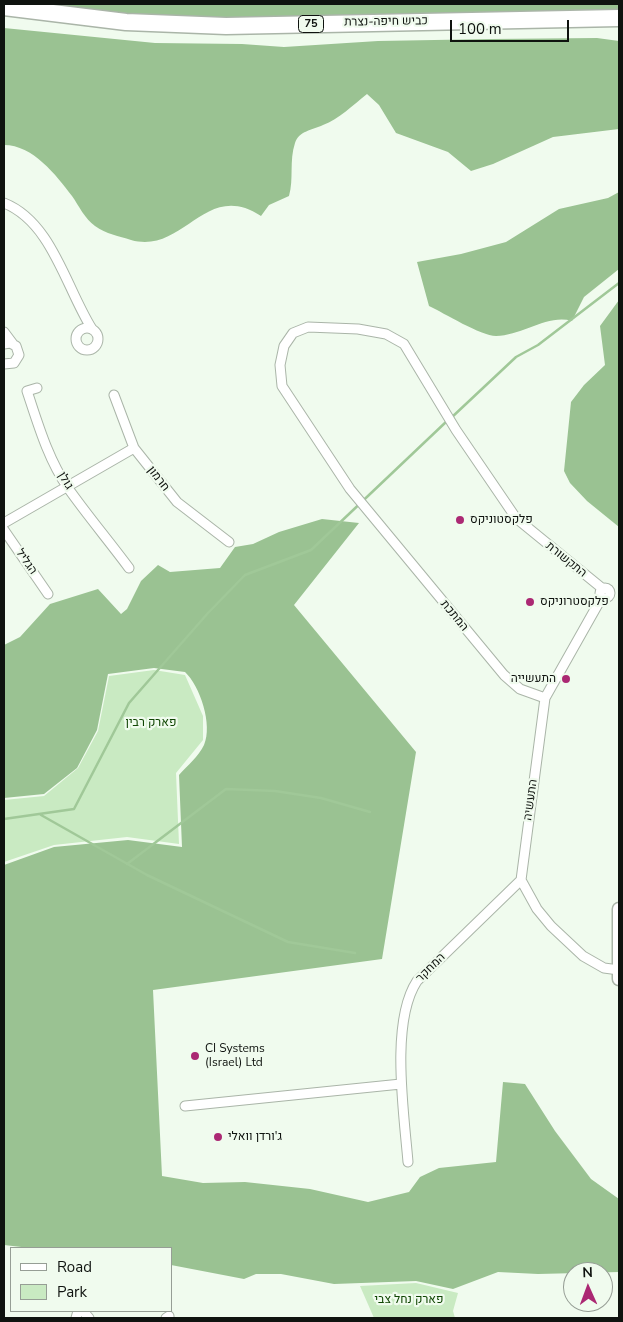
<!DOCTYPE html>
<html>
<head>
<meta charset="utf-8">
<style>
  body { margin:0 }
  #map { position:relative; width:623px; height:1322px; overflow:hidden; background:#f0fbee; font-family:"Nunito Sans",sans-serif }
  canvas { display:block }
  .frame { position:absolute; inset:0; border:5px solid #0f130f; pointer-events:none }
  .legend { position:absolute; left:10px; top:1247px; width:162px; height:65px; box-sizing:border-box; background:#f0fbee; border:1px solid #969e95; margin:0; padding:6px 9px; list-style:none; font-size:15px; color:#0f130f }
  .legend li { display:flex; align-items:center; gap:10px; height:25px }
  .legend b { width:25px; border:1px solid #969e95 }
  .north { position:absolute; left:563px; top:1262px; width:50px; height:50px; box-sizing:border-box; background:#f0fbee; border:1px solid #969e95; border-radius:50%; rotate:358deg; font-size:14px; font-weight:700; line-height:20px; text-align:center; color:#0f130f }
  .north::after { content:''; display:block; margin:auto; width:18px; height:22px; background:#ab2873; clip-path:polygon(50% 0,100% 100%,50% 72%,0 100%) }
  .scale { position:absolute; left:450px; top:20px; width:119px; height:22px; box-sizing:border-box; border:2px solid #0f130f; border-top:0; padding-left:6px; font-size:15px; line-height:18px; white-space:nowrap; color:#0f130f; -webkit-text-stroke:4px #f0fbee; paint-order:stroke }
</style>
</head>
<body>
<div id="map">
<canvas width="623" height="1322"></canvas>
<div class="frame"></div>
<ul class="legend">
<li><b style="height:6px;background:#fff"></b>Road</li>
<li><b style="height:14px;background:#c9eac2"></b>Park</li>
</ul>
<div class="north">N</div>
<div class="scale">100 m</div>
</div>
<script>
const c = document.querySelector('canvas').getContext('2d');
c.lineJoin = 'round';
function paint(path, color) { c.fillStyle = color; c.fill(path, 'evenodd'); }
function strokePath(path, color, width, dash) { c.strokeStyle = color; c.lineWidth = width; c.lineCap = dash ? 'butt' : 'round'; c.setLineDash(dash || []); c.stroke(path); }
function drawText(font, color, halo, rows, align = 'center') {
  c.font = font + ' "Nunito Sans",Heebo,sans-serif'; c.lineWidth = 4.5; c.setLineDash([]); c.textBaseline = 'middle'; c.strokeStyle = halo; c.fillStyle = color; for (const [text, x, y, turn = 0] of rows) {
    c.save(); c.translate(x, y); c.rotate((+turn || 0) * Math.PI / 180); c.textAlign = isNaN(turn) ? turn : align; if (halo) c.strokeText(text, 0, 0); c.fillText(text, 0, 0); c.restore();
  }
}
paint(new Path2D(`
  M154,670l31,5 18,41v24l-27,33 3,71 -52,-7 -73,8 -50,17v-62l40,-4 34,-28 20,-37 11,-55z
  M416,1283l42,10 -5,18 2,7h-81l-14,-32z`), '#c9eac2');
paint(new Path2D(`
  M17,4h602v7l-373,7 -97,-1z
  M4,28l151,15 87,1 42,3 94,-6 113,-2 106,-1 22,3v88l-66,8 -60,27 -22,7 -23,-19 -52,-19 -17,-28 -12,-11c-14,11 -28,25 -44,31 -11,5 -24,6 -28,18 -6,18 -1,36 -6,53l-20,9 -8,11c-56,-37 -77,39 -130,24 -12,-4 -25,-6 -36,-14 -10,-7 -16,-20 -23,-30 -16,-21 -39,-51 -68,-51z
  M619,192v77l-35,28 -12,24c-25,-7 -50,15 -76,15 -15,0 -52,-23 -67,-30l-12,-44 44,-8 45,-12 53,-33 49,-11z
  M619,300v227l-32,-26 -17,-18 -6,-12 7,-69 13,-17 21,-20 -5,-39z
  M322,519l37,4 -65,82 122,147 -34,207 -229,31 9,186 41,7 42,-1 65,7 58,13 41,-10 11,-15 19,-9 57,-6 7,-80 22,2 30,47 36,48 28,20v73l-81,2 -40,-2 -45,17 -37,-8 -82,3 -53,-10h-25l-12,5 -73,-14v-17h-141l-26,-3v-380l50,-18 74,-7 54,7 -3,-72c8,-9 20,-19 25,-30 9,-20 -4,-59 -19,-73l-31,-4 -46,6 -11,56 -20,38 -33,26 -40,4v-153l16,-8 30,-33 48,-15 23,25 6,-5 14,-28 17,-16 12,7 50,-4 15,-21 18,-3 26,-12z`), '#9ac292');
strokePath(new Path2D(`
  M451,418l65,-61 22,-12 81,-62
  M41,815l106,60 141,67 67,11
  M4,819l70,-10 55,-106 79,-90 37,-38 66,-25 136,-129
  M127,864l99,-75 49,2 46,7 49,14`), '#a0c898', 2.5);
const street = new Path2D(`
  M4,203c48,19 62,85 88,126
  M76 339a11 11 0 1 1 22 0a11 11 0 1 1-22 0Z
  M4,332l9,12
  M4,344l6,-1 6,3 3,9 -5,8 -10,1
  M37,388l-10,3c11,33 21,68 41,97 19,27 41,53 61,80
  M114,395l20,53 43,54 52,40
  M4,523l130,-75
  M4,530l44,64
  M600 593a5 5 0 1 1 10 0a5 5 0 1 1-10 0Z
  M602,597l-57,101 -24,182 16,29 14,17 32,30 21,12 15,2
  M545,698l-25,-9 -16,-14 -154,-186 -68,-103 -2,-21 4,-19 9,-13 15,-6 50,2 28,5 18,10 52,86 60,88 87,71
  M185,1106l216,-22
  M408,1162c-4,-49 -18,-140 9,-181l104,-101
  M83,1311l6,7
  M76,1318l2,-7
  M166,1318l3,-2v2`);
const secondary = new Path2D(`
  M619,909v70`);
const highway = new Path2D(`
  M4,7l122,15 100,4 393,-8`);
strokePath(street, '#aab5a8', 11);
strokePath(secondary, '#aab5a8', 15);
strokePath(highway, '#aab5a8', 19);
strokePath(street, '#fff', 9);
strokePath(secondary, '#fff', 12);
strokePath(highway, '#fff', 16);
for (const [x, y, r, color] of [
  [460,520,5,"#ab2873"],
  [530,602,5,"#ab2873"],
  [566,679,5,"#ab2873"],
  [195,1056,5,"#ab2873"],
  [218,1137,5,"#ab2873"]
]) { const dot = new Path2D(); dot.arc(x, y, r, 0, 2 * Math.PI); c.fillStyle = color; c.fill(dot); strokePath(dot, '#f0fbee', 2); }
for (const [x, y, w] of [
  [311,24,25]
]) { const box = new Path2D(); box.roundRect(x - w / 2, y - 8.5, w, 17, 4); c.fillStyle = '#f0fbee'; c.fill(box); strokePath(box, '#0f130f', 1); }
drawText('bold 11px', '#0f130f', null, [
  ["75",311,24]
]);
drawText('12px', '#0f130f', '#f0fbee', [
  ["כביש חיפה-נצרת",386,22,-1],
  ["חרמון",158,479,52],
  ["גולן",65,481,59],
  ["התקשורת",566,560,39],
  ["הגליל",26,562,55],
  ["המתכת",454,616,50],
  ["התעשיה",531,800,-82],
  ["המחקר",431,968,-45]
]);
drawText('12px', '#0f130f', '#f0fbee', [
  ["פלקסטוניקס",470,520],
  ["פלקסטרוניקס",540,602],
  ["התעשייה",556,679,"right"],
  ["CI Systems",205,1049],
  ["(Israel) Ltd",205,1063],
  ["ג'ורדן וואלי",228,1137]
], 'left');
drawText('12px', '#0f4502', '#f0fbee', [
  ["פארק רבין",151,723],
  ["פארק נחל צבי",409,1300]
]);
</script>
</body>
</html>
